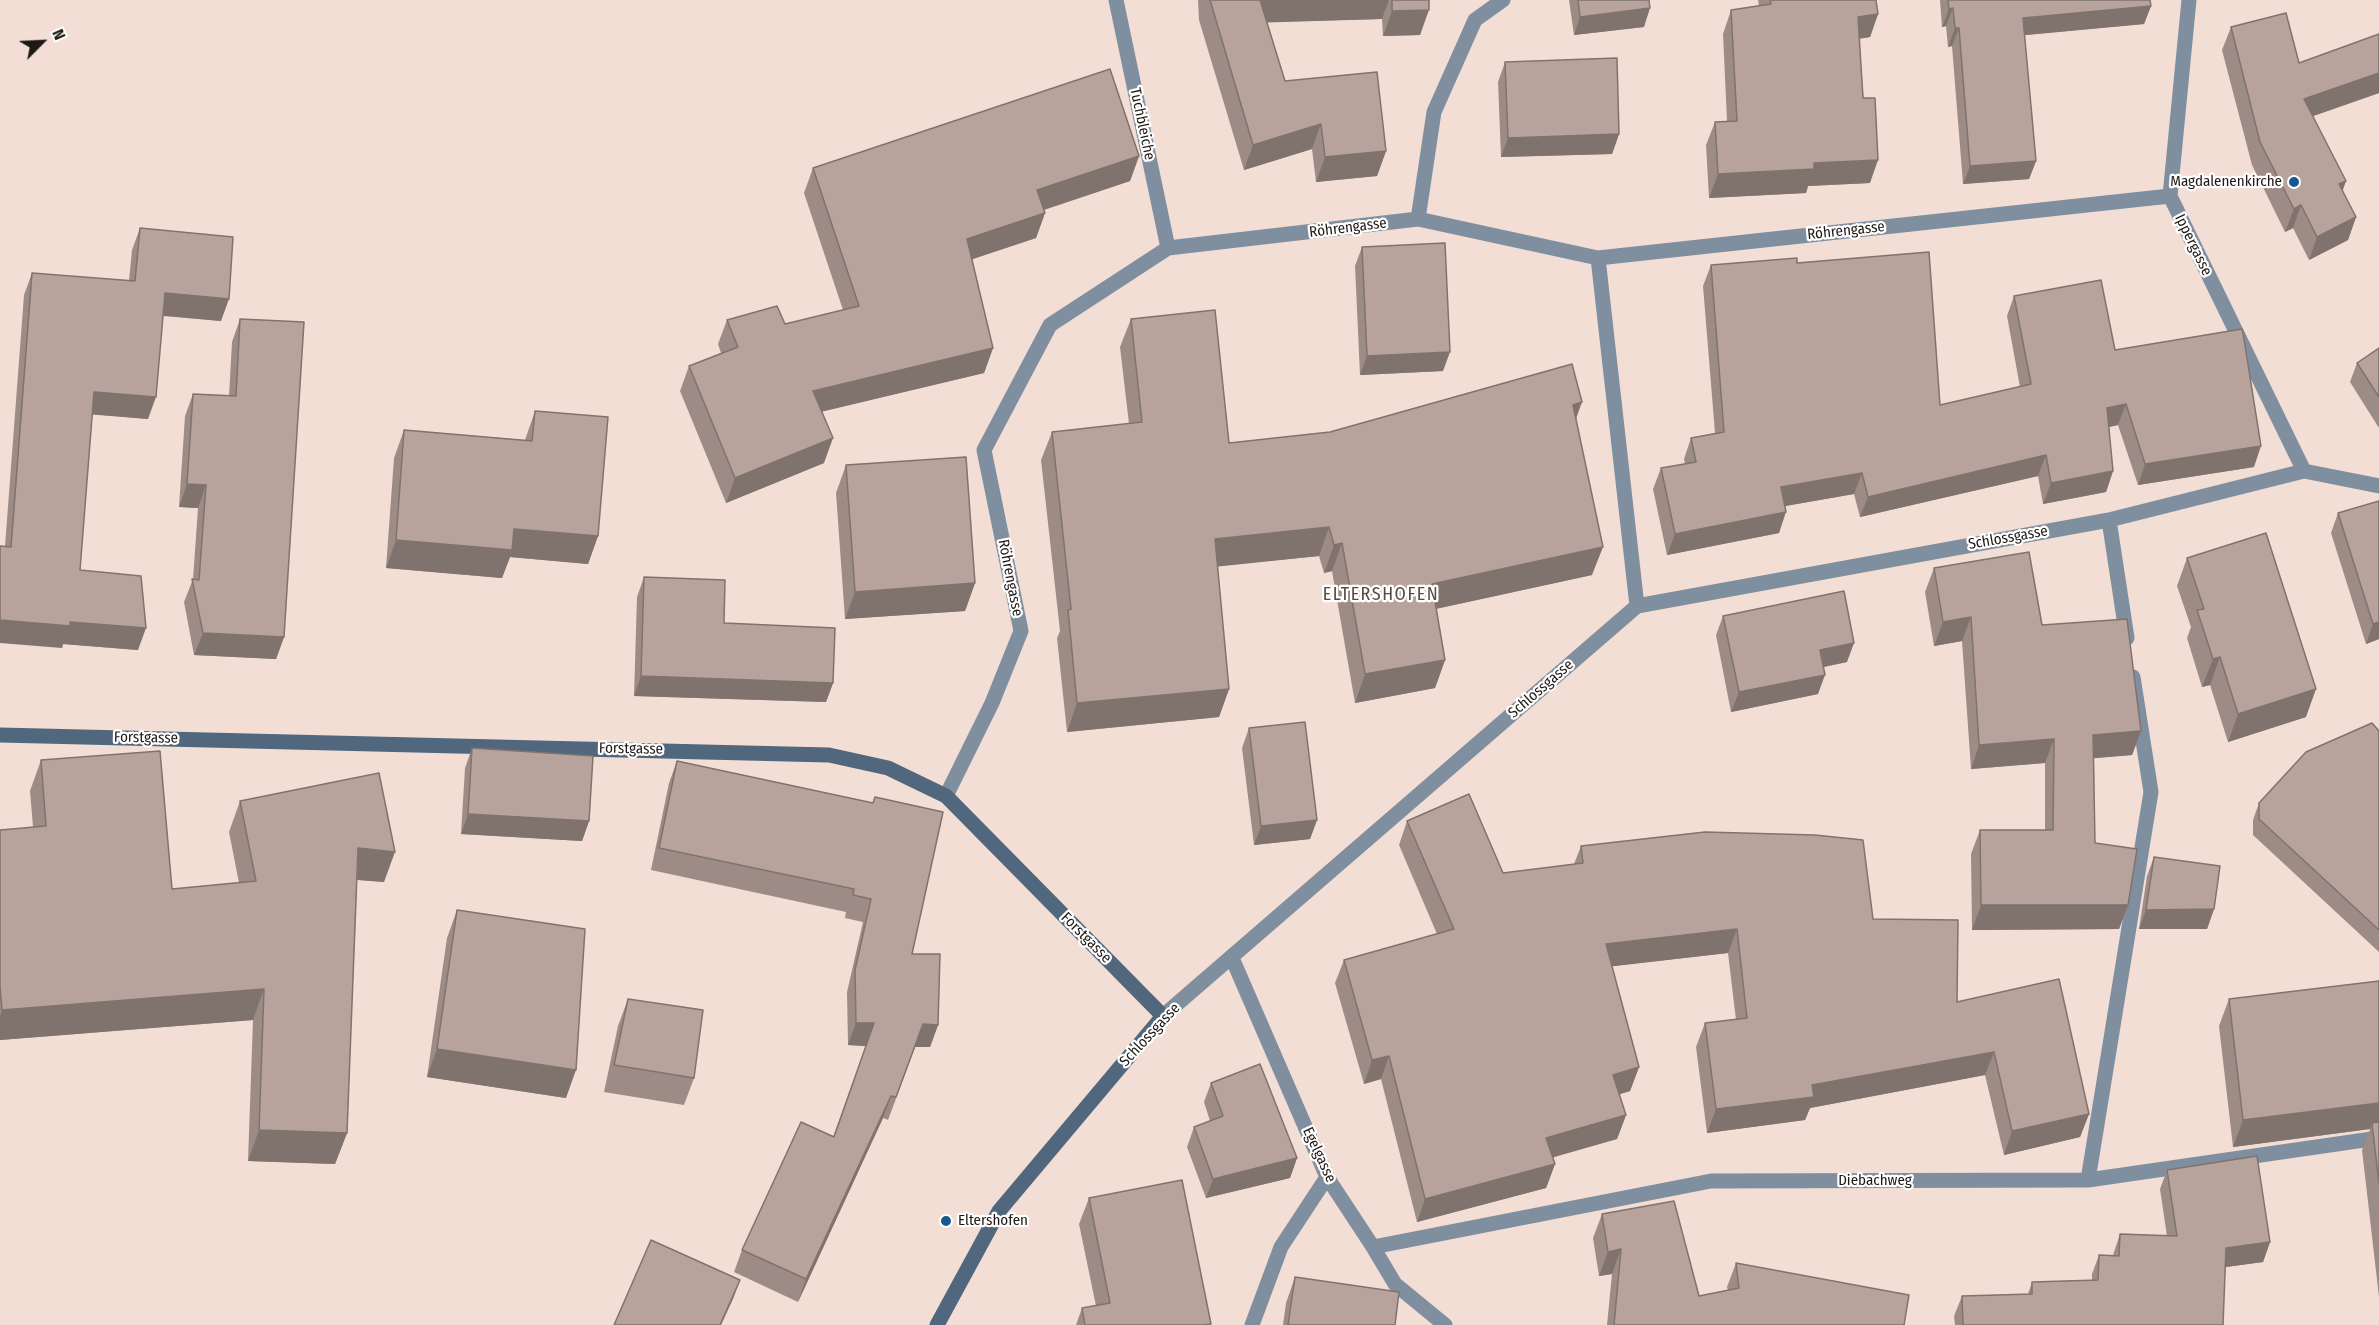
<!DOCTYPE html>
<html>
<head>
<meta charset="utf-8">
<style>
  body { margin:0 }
  #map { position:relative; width:2379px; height:1325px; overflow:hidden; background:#f3ded6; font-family:"Fira Sans Condensed",sans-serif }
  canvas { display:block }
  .north { position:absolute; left:12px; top:12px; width:60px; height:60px; -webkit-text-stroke:4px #fff; paint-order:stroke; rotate:66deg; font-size:16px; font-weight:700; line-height:24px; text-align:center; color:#1f1815 }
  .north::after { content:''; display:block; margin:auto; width:21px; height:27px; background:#1f1815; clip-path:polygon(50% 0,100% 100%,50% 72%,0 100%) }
</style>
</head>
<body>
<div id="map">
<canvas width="2379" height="1325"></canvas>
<div class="north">N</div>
</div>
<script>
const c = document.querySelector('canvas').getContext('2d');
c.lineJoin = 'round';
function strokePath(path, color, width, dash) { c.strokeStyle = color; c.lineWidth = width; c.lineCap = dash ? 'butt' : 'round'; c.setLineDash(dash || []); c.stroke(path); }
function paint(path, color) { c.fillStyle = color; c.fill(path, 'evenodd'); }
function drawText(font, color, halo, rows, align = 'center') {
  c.font = font + ' "Fira Sans Condensed",sans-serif'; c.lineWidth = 4.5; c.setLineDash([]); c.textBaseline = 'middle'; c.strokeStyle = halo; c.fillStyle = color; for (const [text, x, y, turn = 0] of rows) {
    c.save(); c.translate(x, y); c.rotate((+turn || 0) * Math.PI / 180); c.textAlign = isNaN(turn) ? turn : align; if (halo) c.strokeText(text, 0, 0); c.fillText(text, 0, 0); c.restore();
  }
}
strokePath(new Path2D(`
  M1116,0l52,248
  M2189,0l-19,196 134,275
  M1418,219l16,-107 41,-92 28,-20
  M1598,258l39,348
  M2109,520l18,118
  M946,796l46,-93 29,-72 -37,-181 66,-125 118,-77 250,-29 180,39 572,-62
  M1232,958l95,219 46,70 22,37 50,41
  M1163,1016l474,-410 472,-86 195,-49 75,15
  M2088,1180l63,-388 -18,-115
  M1373,1247l338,-66 377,-1 291,-42
  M1252,1325l29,-78 46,-70`), '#7f8f9f', 15);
strokePath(new Path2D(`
  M0,735l829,20 59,13 58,28 217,220 -164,195 -62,114`), '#50677d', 15);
paint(new Path2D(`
  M1198,0h231l-9,35 -37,1 -1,-17 -116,3 19,59 101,70 -9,25 -61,6 -4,-33 -68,21 -45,-150z
  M1569,0h80l-5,27 -70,8z
  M1758,0h118l2,14 -8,23 -11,2 11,144 -62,3 -2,7 -97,5 -3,-53 9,-23 12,-1 -4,-87 8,-24 28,-4z
  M1940,0h210l1,6 -7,18 -120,11 12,126 -7,18 -66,5 -11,-138 -4,1 -2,-21 -4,1z
  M2231,27l68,36 80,-29v59l-66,23 30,75 13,26 -8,23 -39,20 -16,-32 -8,4 -33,-67 -30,-115z
  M1505,62l114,72 -7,20 -111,3 -3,-75z
  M1139,156l-9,25 -86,29 1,3 -9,25 -64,21 21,89 -9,25 -162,38 2,52 -98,40 -46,-112 9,-25 32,-13 -3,-9 9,-24 58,4 58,-14 -39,-117 9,-25z
  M140,228l81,93 -58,-5 -15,103 -56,-5 -12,156 58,80 -75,-6 -1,4 -57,-102 19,-251 8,-22 97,8 3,-31z
  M1362,247l81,124 -83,4 -5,-109z
  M1797,263l143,142 80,-18 -13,-71 7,-20 101,54 139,117 -116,18 -20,-60 -9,2 4,44 -7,21 -63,12 -5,-28 -178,41 -6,-23 -69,12 -6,27 -112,22 -14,-66 8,-21 24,-4 -1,-5 7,-21 24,-5 -12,-147 8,-21z
  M240,319l44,318 -8,22 -82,-4 -10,-53 9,-23 5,-71 -19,-1 6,-91 8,-22 36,2 3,-54z
  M1131,319l98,124 347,-23 16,155 -156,34 9,51 -10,28 -80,15 -23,-132 -8,2 -5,-17 -102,10 12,123 -10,28 -152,15 -10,-94 3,-7 -19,-171 11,-28 77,-8 -9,-77z
  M2379,348v80l-29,-46 7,-19z
  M535,411l63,125 -10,28 -78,-7 -8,21 -116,-10 8,-110 10,-28 121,10z
  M846,465l129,118 -10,28 -120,8 -9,-126z
  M2379,501v138l-13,5 -35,-111 7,-20z
  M2187,558l119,159 -78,25 -18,-57 -8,2 -15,-49 4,-11 -14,-41z
  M1934,568l108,57 99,106 -9,24 -38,3 1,85 33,62 -9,24 -147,1 -1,-76 9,-24h65v-67l-74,6 -9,-128 -28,5 -9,-54z
  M644,577l80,46 109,60 -7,19 -192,-6 3,-99z
  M1723,616l124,46 -23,5 -6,27 -87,18 -15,-77z
  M1249,728l68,92 -7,19 -56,6 -12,-97z
  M2379,731v221l-126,-117v-15l6,-17z
  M472,748l117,73 -7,20 -121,-7 4,-66z
  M41,760l131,129 67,-6 -10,-51 11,-31 144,81 -27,-2 -10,253 -12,31 -87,-3 5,-141 -253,20v-210l33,-3 -3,-36z
  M677,761l196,42 2,-6 37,157 26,71 -8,22h-15l-27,73 -5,-2 -85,184 -64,-30 8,-22 91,-113 33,-91 -18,-1 -1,-53 16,-70 -18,-4 1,-6 -195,-42 18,-87z
  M1407,821l96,52 71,-9 7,-18 292,73 84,83 132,112 -9,23 -76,18 -19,-80 -175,33 -5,12 -98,13 -11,-86 9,-24 31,-3 -8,-67 -116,13 27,101 -9,24 -11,3 7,21 -9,24 -65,18 3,7 -9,24 -129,34 -36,-143 -17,5 -29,-101 9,-23 93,-26 -38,-89z
  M2154,857l60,52 -7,20h-68l8,-53z
  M457,910l109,188 -139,-21 20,-139z
  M2379,981v316l-17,-147 8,-21 -137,18 -14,-121 10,-27z
  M628,999l66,79 -10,27 -80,-13 14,-66z
  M1211,1083l86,75 -7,20 -84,20 -19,-51 7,-20 16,-6 -6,-19z
  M2167,1170l103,72 -7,20 -38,5 -2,58h-268l-1,-9 8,-20 66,-2 4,-12 60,-2v-6l7,-19h14l7,-21 47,2 -7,-47z
  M1089,1198l122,127h-135l6,-17 14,-2 -17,-82z
  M1602,1214l97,82 29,-5 -1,-4 9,-24 168,62h-297l5,-51 -13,2 -6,-38z
  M1295,1277l100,48h-112l3,-22z`), '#9d8c86');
paint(new Path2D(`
  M1258,0h131l-7,19 -132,4z
  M2151,6l-7,18 -128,12 7,-18z
  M1650,8l-6,19 -70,8 6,-18z
  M1953,8l-7,18 -4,1 7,-18z
  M1429,10l-9,25 -37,1 9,-25z
  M1878,14l-8,23 -21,3 9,-23z
  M1955,28h4l-7,18 -4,1z
  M2379,73v20l-83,29 8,-23z
  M1321,124l-9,25 -68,21 9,-25z
  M1619,134l-7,20 -111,3 7,-19z
  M1386,151l-9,25 -61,6 9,-25z
  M1139,156l-9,25 -102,34 9,-25z
  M1878,160l-8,23 -62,3 -2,7 -97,5 9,-24 96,-11z
  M2036,161l-7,18 -66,5 7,-18z
  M2346,181l-8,23 1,-20z
  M2301,205l-8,23 -8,4 9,-23z
  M1045,213l-9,25 -78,26 9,-25z
  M2356,217l-8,23 -39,20 8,-23z
  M165,293l64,6 -8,22 -64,-6z
  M993,348l-9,25 -180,43 9,-25z
  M1450,352l-7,19 -83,4 7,-19z
  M94,392l62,5 -8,22 -62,-5z
  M1582,402l-10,28 1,-25z
  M2126,404l-8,21 -19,4 8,-21z
  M833,438l-9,25 -98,40 9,-25z
  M2261,446l-7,21 -116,18 7,-21z
  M2046,455l-8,21 -178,41 8,-20z
  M2113,471l-7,21 -63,12 8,-21z
  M1862,473l-8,21 -80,14 7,-21z
  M187,484l19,1 -8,23 -19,-1z
  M1786,512l-7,21 -112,22 8,-21z
  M1329,527l-10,29 -115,12 11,-29z
  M514,529l84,7 -10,28 -78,-7 -8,21 -116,-10 10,-28z
  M1342,543l-10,28 -8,2 10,-28z
  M1603,547l-11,28 -171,37 11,-28z
  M975,583l-10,28 -120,8 10,-27z
  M1971,617l-9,24 -28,5 9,-24z
  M0,620l70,2 76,6 -8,22 -75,-6 -1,4 -62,-5z
  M2379,622v17l-13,5 7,-20z
  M203,633l81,4 -8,22 -82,-4z
  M1854,643l-7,19 -34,7 7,-19z
  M2220,657l-10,28 -8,2 11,-28z
  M1445,660l-10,28 -80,15 10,-29z
  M1825,675l-7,19 -87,18 8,-20z
  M641,676l192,7 -7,19 -192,-6z
  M1229,689l-10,28 -152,15 10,-29z
  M2316,689l-10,28 -78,25 10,-28z
  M2141,731l-9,24 -47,4 8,-24z
  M2054,739l-9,24 -74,6 8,-24z
  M468,814l121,7 -7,20 -121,-7z
  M1317,820l-7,19 -56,6 7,-19z
  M358,848l37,4 -11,30 -37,-3z
  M1981,905h147l-9,24 -147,1z
  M2214,909l-7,20h-68l7,-19z
  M1737,929l-9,24 -130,15 8,-24z
  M264,989l-11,31 -253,20v-24l2,-6z
  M856,1023h18l-8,23 -18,-1z
  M923,1024l15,1 -8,22h-15l-27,73z
  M437,1049l139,21 -10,28 -139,-21z
  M1994,1052l-9,23 -175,33 -5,12 -98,13 9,-24 96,-24z
  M1389,1056l-8,23 -17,5 8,-24z
  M1639,1067l-9,24 -25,8 8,-24z
  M891,1096l-8,22 -85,184 8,-23z
  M2379,1103v22l-7,-2 -2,6 -137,18 10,-27z
  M2089,1114l-9,23 -76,18 8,-24z
  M1626,1115l-9,24 -80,23 9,-24z
  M259,1130l88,3 -12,31 -87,-3z
  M1297,1158l-7,20 -84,20 7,-19z
  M1555,1164l-9,24 -129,34 8,-23z
  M2270,1242l-7,20 -44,6 7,-20z
  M1621,1249l-9,25 -13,2 9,-24z
  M740,1280l-7,19 -12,26h-1z`), '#80726d');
const building = new Path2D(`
  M1210,0h50l25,81 92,-9 9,79 -61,6 -4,-33 -68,21z
  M1392,0h37v10l-37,1z
  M1578,0h71l1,8 -70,9z
  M1770,0h106l2,14 -20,3 5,81h12l3,62 -64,3v6l-96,5 -3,-52 22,-1 -6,-111 40,-6z
  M1948,0h202l1,6 -128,12 13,143 -66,5 -11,-138h-4l-2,-20 -4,1z
  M2286,13l13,50 80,-29v39l-75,26 42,82 -7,3 17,33 -39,20 -16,-32 -7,4 -34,-67 -29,-115z
  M1617,58l2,76 -111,4 -3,-76z
  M1110,69l29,87 -102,34 8,23 -78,26 26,109 -180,43 20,47 -98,40 -46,-112 49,-19 -11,-27 50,-14 8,18 74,-18 -46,-138z
  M140,228l93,9 -4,62 -64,-6 -9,104 -62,-5 -14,178 61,6 5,52 -76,-6v4l-70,-6v-74l11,1 21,-274 103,8z
  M1445,243l5,109 -83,4 -5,-109z
  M1929,252l11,153 91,-21 -17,-88 87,-16 14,70 127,-21 1,4 18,113 -116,18 -19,-60 -19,4 6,63 -62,12 -5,-28 -178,42 -6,-24 -81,14 5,25 -111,22 -14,-66 35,-6 -5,-24 33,-6 -13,-167 86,-7v5z
  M1215,310l14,133 101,-11 242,-68 10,38 -9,3 30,142 -171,37 13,76 -80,14 -23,-131 -8,2 -5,-18 -114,12 14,150 -152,14 -9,-93 3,-1 -19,-177 90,-10 -11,-103z
  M240,319l64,3 -20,315 -81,-4 -11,-54 7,1 7,-95 -19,-1 6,-90 43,2z
  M2379,348v49l-22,-34z
  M535,411l73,6 -10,119 -84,-7 -2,21 -116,-10 8,-110 128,11z
  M966,457l9,126 -120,9 -9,-127z
  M2379,501v121l-6,2 -35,-111z
  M2266,533l50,156 -78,25 -18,-57 -7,2 -16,-49 7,-1 -17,-51z
  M2029,552l13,73 85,-6 14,112 -48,4 2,108 42,6 -9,56h-147l-1,-75h73l1,-91 -75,6 -8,-128 -28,5 -9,-54z
  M644,577l81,3 -1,43 111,5 -2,55 -192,-7z
  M1844,591l10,52 -34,7 5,25 -86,17 -16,-76z
  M1305,722l12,98 -56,6 -12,-98z
  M2372,723l7,8v199l-120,-111v-16l47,-51z
  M472,748l121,8 -4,65 -121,-7z
  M160,751l12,138 84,-8 -16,-80 139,-28 16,79 -37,-4 -11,285 -88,-3 5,-141 -262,21 -2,-24v-156l46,-4 -5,-66z
  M677,761l196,42 2,-6 68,15 -31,142h28l-2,71 -15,-1 -27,73 -5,-1 -85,183 -64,-29 59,-128 33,15 40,-114h-18l-1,-53 16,-71 -18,-4 1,-6 -195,-41z
  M1469,794l34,79 80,-10 -2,-17 124,-14 110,3 48,5 10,79 85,1 -1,82 102,-23 30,135 -77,17 -18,-79 -182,33 2,12 -98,12 -11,-86 42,-5 -10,-89 -131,15 33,123 -26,8 13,40 -80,23 9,26 -130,35 -36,-143 -17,4 -28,-100 110,-31 -47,-108z
  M2154,857l66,9 -6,43 -68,1z
  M457,910l128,19 -9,141 -139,-21z
  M2379,981v122l-136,17 -14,-121z
  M628,999l75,11 -9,68 -80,-13z
  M1260,1064l37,94 -84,21 -19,-52 29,-11 -12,-33z
  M2379,1122v62l-7,-61z
  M2257,1156l13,86 -44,6 -3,77h-260l-1,-29 70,-2v-12l66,-2 1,-25 20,1 1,-22 57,2 -10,-66z
  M1182,1180l29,144 -7,1h-119l-3,-17 28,-5 -21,-105z
  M1674,1201l25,95 40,-8 -3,-25 173,32 -5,30h-290l7,-76 -13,3 -6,-38z
  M651,1240l89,40 -20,45h-106z
  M1295,1277l104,15 -4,33h-107z`);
paint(building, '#b7a39c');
strokePath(building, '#80726d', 1.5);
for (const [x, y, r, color] of [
  [2294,182,6,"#15598e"],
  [946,1221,6,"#15598e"]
]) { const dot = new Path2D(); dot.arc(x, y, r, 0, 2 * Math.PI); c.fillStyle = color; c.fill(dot); strokePath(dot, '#fff', 2); }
drawText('15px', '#1f1815', '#fff', [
  ["Tuchbleiche",1142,124,78],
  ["Röhrengasse",1348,228,-7],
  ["Röhrengasse",1846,231,-6],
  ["Ippergasse",2193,245,64],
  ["Schlossgasse",2008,538,-10],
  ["Röhrengasse",1010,578,79],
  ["Schlossgasse",1541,689,-41],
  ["Forstgasse",146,738,1],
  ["Forstgasse",631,749,1],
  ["Forstgasse",1086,938,45],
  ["Schlossgasse",1150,1035,-47],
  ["Egelgasse",1319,1155,65],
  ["Diebachweg",1875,1181]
]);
drawText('15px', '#1f1815', '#fff', [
  ["Magdalenenkirche",2282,182],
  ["Eltershofen",958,1221,"left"]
], 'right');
c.letterSpacing = '1.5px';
drawText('18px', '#5a4943', '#fff', [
  ["ELTERSHOFEN",1381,595]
]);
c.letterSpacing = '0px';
</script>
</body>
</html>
